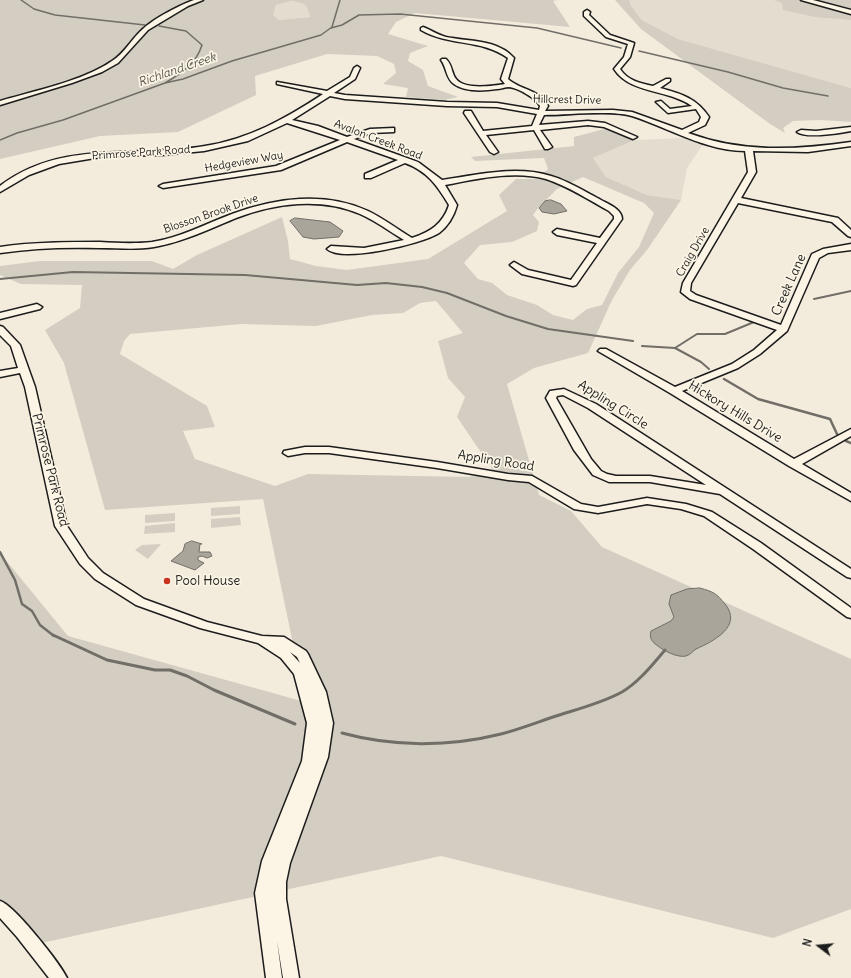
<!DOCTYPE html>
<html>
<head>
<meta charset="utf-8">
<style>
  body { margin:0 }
  #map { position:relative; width:851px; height:978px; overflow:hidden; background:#f3ecdd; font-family:Delius,sans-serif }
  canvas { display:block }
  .north { position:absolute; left:799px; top:926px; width:40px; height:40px; -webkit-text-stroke:3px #fcf5e5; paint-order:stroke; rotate:286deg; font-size:11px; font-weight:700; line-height:16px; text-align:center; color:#1c1c1c }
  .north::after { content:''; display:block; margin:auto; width:14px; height:18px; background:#1c1c1c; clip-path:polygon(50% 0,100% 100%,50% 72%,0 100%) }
</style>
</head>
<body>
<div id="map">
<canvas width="851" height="978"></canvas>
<div class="north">N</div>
</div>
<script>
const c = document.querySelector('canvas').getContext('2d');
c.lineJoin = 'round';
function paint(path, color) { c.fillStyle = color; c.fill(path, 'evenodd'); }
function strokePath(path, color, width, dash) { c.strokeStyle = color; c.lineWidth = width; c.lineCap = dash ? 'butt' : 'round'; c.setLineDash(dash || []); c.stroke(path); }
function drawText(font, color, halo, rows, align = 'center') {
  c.font = font + ' Delius,sans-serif'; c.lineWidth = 3.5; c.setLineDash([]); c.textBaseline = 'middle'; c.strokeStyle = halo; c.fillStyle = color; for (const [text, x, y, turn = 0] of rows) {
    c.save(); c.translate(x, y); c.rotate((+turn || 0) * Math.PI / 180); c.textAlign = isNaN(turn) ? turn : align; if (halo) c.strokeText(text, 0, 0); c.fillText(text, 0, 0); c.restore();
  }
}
paint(new Path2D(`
  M629,0h144l78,20v68l-173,-49 -36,-19 -11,-14z
  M291,1l12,2 4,4 3,10 -31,3 -6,-5 3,-10z
  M708,137l-21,31 -6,32 -34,-5 -41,-18 -13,-19 42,-18z`), '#e3ddcf');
paint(new Path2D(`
  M0,0h557l-4,1 17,26 -155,-14 -19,9 -8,12 40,12 -18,7 -2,8 15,9 5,16 30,11 -14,3 -38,-3 2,-9 -25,-4 13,-11 -2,-9 -17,-8 -50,-2 -72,22 1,19 -78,37 -78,4 -100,23zM291,1c13,2 16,2 19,16l-31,3 -6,-5 3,-10z
  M615,0h14l2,6 11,14 36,19 173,49v34l-31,-2 -27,1 -10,7 2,5 -15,-9 -129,-95z
  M773,0h78v20l-36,-3 -32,-7 -1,-7z
  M604,129l31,11 -42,18 13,19 41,18 34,5 -34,50 -17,20 -18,30 -24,53 -54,15 -27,16 32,111 32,16 31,36 249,112v250l-78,29 -332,-82 -418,91 -23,-39v-355l68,83 237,66 -42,-203 -158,11 -41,-147 -19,-33 35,-22 2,-23 -61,-1 -21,-9v-9l40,-5h112l21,8 24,-14 85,-38 6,24 2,18 26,7 31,4 81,-11 79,-48 -8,-16 17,-16h21l11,-10 -4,-11 -69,3 -4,-4 103,-11v-9zM583,177l61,26 10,10 -15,34 -21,26 -16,32 -15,4 -14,11 -20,-5 -16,-10 -30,-10 -15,-12 -14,-4 -14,-16 16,-18 32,-3 25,-11 2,-9 -6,-7 6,-8 18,-18zM436,301l27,32 -25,8 10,37 17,19 -8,20 38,56 -27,4 -160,-3 -33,12 -80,-27 -12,-28 32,-4 -8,-21 -87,-52 4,-13 6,-7 111,-10 75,2 56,-11 31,-2 17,-10z
  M240,506v8l-29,2v-8z
  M175,513v8l-30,2v-8z
  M240,517l1,8 -30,3v-9z
  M175,523v9l-31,2 1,-8z
  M161,544l-13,15 -13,-9 7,-5z`), '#d3cec1');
const water = new Path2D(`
  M551,200l10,4 6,7 -13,3 -12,-2 -3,-4 6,-7z
  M295,218l35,4 13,9 -4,6 -25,2 -11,-2 -13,-16z
  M192,541l10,3h-2l-1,8h11l2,4 -5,2 -5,-2 -4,1v3l6,3 -9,7 -24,-9 12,-10 2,-7z
  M700,588c14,4 16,5 25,16 18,22 -11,37 -29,45 -3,2 -6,6 -10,7 -8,2 -22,-5 -28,-10 -6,-4 -9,-8 -7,-15l20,-10 3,-4 -5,-13 2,-9 16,-6z`);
paint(water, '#aaa59b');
strokePath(water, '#716e68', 1);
strokePath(new Path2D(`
  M21,0l13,9 21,6 90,10
  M159,26l27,5 16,14c-6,19 -20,28 -37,38
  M331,28l11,-3 17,-10 41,-1 137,14 84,20
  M639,51l89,21 55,16 45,8
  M0,140l17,-7 46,-13 102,-37 18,-4 49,-18 89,-26 11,-8 8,-27`), '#716e68', 1.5);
strokePath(new Path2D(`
  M0,279l73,-7 172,3 112,10 29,-2 36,4 25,6 59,23 42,13 85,12
  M814,299l37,-8
  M642,346l33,2 26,14 8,7
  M675,348l22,-14h28l29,-12`), '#716e68', 2);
strokePath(new Path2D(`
  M724,379l34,20 72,20 7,15
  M846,441l5,2
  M0,552l15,28 7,24 10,7 8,14 14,11`), '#716e68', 2.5);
strokePath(new Path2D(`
  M53,635l54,25 48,10h15l17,6 27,14 81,34
  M342,733c51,14 107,14 159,1 19,-5 37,-12 55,-18 22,-7 46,-13 66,-24 17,-10 30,-27 43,-42`), '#716e68', 3);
const minor = new Path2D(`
  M194,0h9l-15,6 -40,24 -30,33 -16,9 -30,11 -72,22v-4c34,-10 83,-20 112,-40 13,-8 20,-23 32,-33 11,-10 36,-23 50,-28z
  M587,10l3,2 -1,3 21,20 24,8 -4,14 -10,12c8,12 20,14 33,17l13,-7h4v2l-10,7c22,6 36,10 49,29l-4,8 -17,8c54,20 107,17 163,9v4l-43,6 -55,-1 3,21 -15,26 97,20 13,12v7l-3,-1 -16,-14 -94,-19 -47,80 -1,8 6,4 85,30 31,-71 11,-5 28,-5v6l-23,3 -9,5 -32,73 -27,23 -22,14 -56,23 112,68 57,-30v7l-49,28 49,29v8l-62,-35 -119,-73 -72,-42 2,-2h6l69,38 57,-23 22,-14 23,-20 -87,-31 -9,-7 2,-9 65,-111 -3,-21c-39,0 -76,-23 -113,-35 -21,-6 -65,-1 -88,-1l-5,10 49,-4 17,2 32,14 -4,2 -29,-12 -16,-2 -48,5 12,17 -4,2h-3l-11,-19 -48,5 12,17 -4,2 -4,-2 -26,-39 1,-2h6l12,20 49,-5 5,-12 -40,-7 -50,-1 -102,-7 -15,-3 -38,24 26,6 29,11 23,-8 24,-1v4l-23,1 -17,6 64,23 24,18c35,-5 74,-15 109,-4 17,5 33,15 50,24 7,4 21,9 21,19l-46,66 -3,1 -51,-12 -12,-9 4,-3 14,8 43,10 26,-37 -40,-8 -4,-3 4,-3 43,9 14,-19v-3l-5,-5c-20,-11 -41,-25 -63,-32 -32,-9 -69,0 -101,6l12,20c-3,11 -9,21 -18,28 -17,11 -97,30 -112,16l4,-3 33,2 40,-8c-15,-9 -28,-19 -44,-26 -39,-17 -85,-11 -124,4 -27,11 -53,24 -82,29 -18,3 -36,1 -55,1 -33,-1 -66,0 -99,5v-6c33,-5 66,-5 100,-5 17,1 34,2 52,0 28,-4 53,-18 80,-28 43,-16 93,-23 136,-3 15,7 29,18 44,27 18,-6 31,-14 37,-33 -12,-20 -22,-34 -44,-42l-34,15h-6v-4l33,-14 -51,-18 -66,28 -118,18 -4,-2 4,-2 113,-18 64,-26 -53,-17 -39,18 -44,10 -42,4 -55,1 -48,8 -30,11 -29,17v-6c61,-47 135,-28 205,-40 44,-7 80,-27 118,-52l-46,-10v-2l50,9 23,-14 4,-9 3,-2 3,2 -5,11 -21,14 11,2 102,7 50,1 42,7 1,-4c-4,-8 -22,-18 -31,-19 -4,0 -8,2 -12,2 -13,2 -32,3 -43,-5 -8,-5 -7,-16 -13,-24l1,-1h4c7,7 5,14 10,20 8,11 37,7 49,5l-4,-5 7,-21c-26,-19 -60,-12 -87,-28v-2l2,-1c8,3 15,8 23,10 24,5 51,2 68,21l-6,21c12,11 31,10 40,27l-3,5 68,-1 19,2 50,18 17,-8 2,-5 -5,-8 -28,4 -12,-11 5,-1 9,8 22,-3c-24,-17 -62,-12 -78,-37l10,-12 4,-13 -22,-7 -22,-21v-4z
  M851,127v4c-12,2 -44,8 -54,1l4,-2 15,1z
  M37,304l5,3 -2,2 -40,10v-6z
  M0,326l3,1 17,18 15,42 32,139 21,32 15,15 41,26 63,23 55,14 22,1 22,14 2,3 18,38 7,31 -5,34 -38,106 -4,19v17l13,79h-16l-6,-37 5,37h-16l-11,-85 7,-32 40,-100 5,-38 -13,-49 -13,-16 -23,-15 -58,-15 -64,-23 -41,-26 -15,-15 -25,-38 -30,-139 -5,-14 -20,4v-6l18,-3 -7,-22 -11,-11zM290,652l7,5 3,6z
  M564,389l32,15 255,165v9l-4,-1 -127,-83 -70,-12h-41l-16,-7 -19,-25 -28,-52 4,-7zM563,395l25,13 118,77 -56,-9h-34l-9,-2 -6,-3 -10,-12 -31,-54 -4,-7 1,-2z
  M305,447h24l108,15 71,12 24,2 49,28 17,3 49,-9 39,6 26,8 49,31 90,65v10l-4,-1 -94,-68 -49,-33 -23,-7 -34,-5 -49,9 -24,-4 -45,-27 -21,-2 -71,-12 -108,-15h-24l-17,3 -5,-3 1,-2z
  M0,901c14,4 60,62 67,77h-18l-32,-41 -17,-19z`);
const major = new Path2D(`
  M801,0h12l38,10v4z`);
strokePath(minor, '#1c1c1c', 3);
strokePath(major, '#1c1c1c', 3);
paint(minor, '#fcf5e5');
paint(major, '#fcf5e5');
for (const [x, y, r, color] of [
  [167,581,4,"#c8321e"]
]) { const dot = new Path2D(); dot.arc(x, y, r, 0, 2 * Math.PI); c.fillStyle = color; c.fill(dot); strokePath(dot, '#fcf5e5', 1.5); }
drawText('11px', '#1c1c1c', '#fcf5e5', [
  ["Hillcrest Drive",567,100,1],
  ["Avalon Creek Road",378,140,21],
  ["Primrose Park Road",141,153,-4],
  ["Hedgeview Way",244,162,-10],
  ["Blosson Brook Drive",211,214,-19],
  ["Craig Drive",693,252,-60]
]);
drawText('italic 12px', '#55534f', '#fcf5e5', [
  ["Richland Creek",177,70,-19]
]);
drawText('13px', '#1c1c1c', '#fcf5e5', [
  ["Creek Lane",789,285,-66],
  ["Appling Circle",613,405,32],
  ["Hickory Hills Drive",735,412,31],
  ["Appling Road",496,461,9],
  ["Primrose Park Road",50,470,76]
]);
drawText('13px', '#1c1c1c', '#fcf5e5', [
  ["Pool House",175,581]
], 'left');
</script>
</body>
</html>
